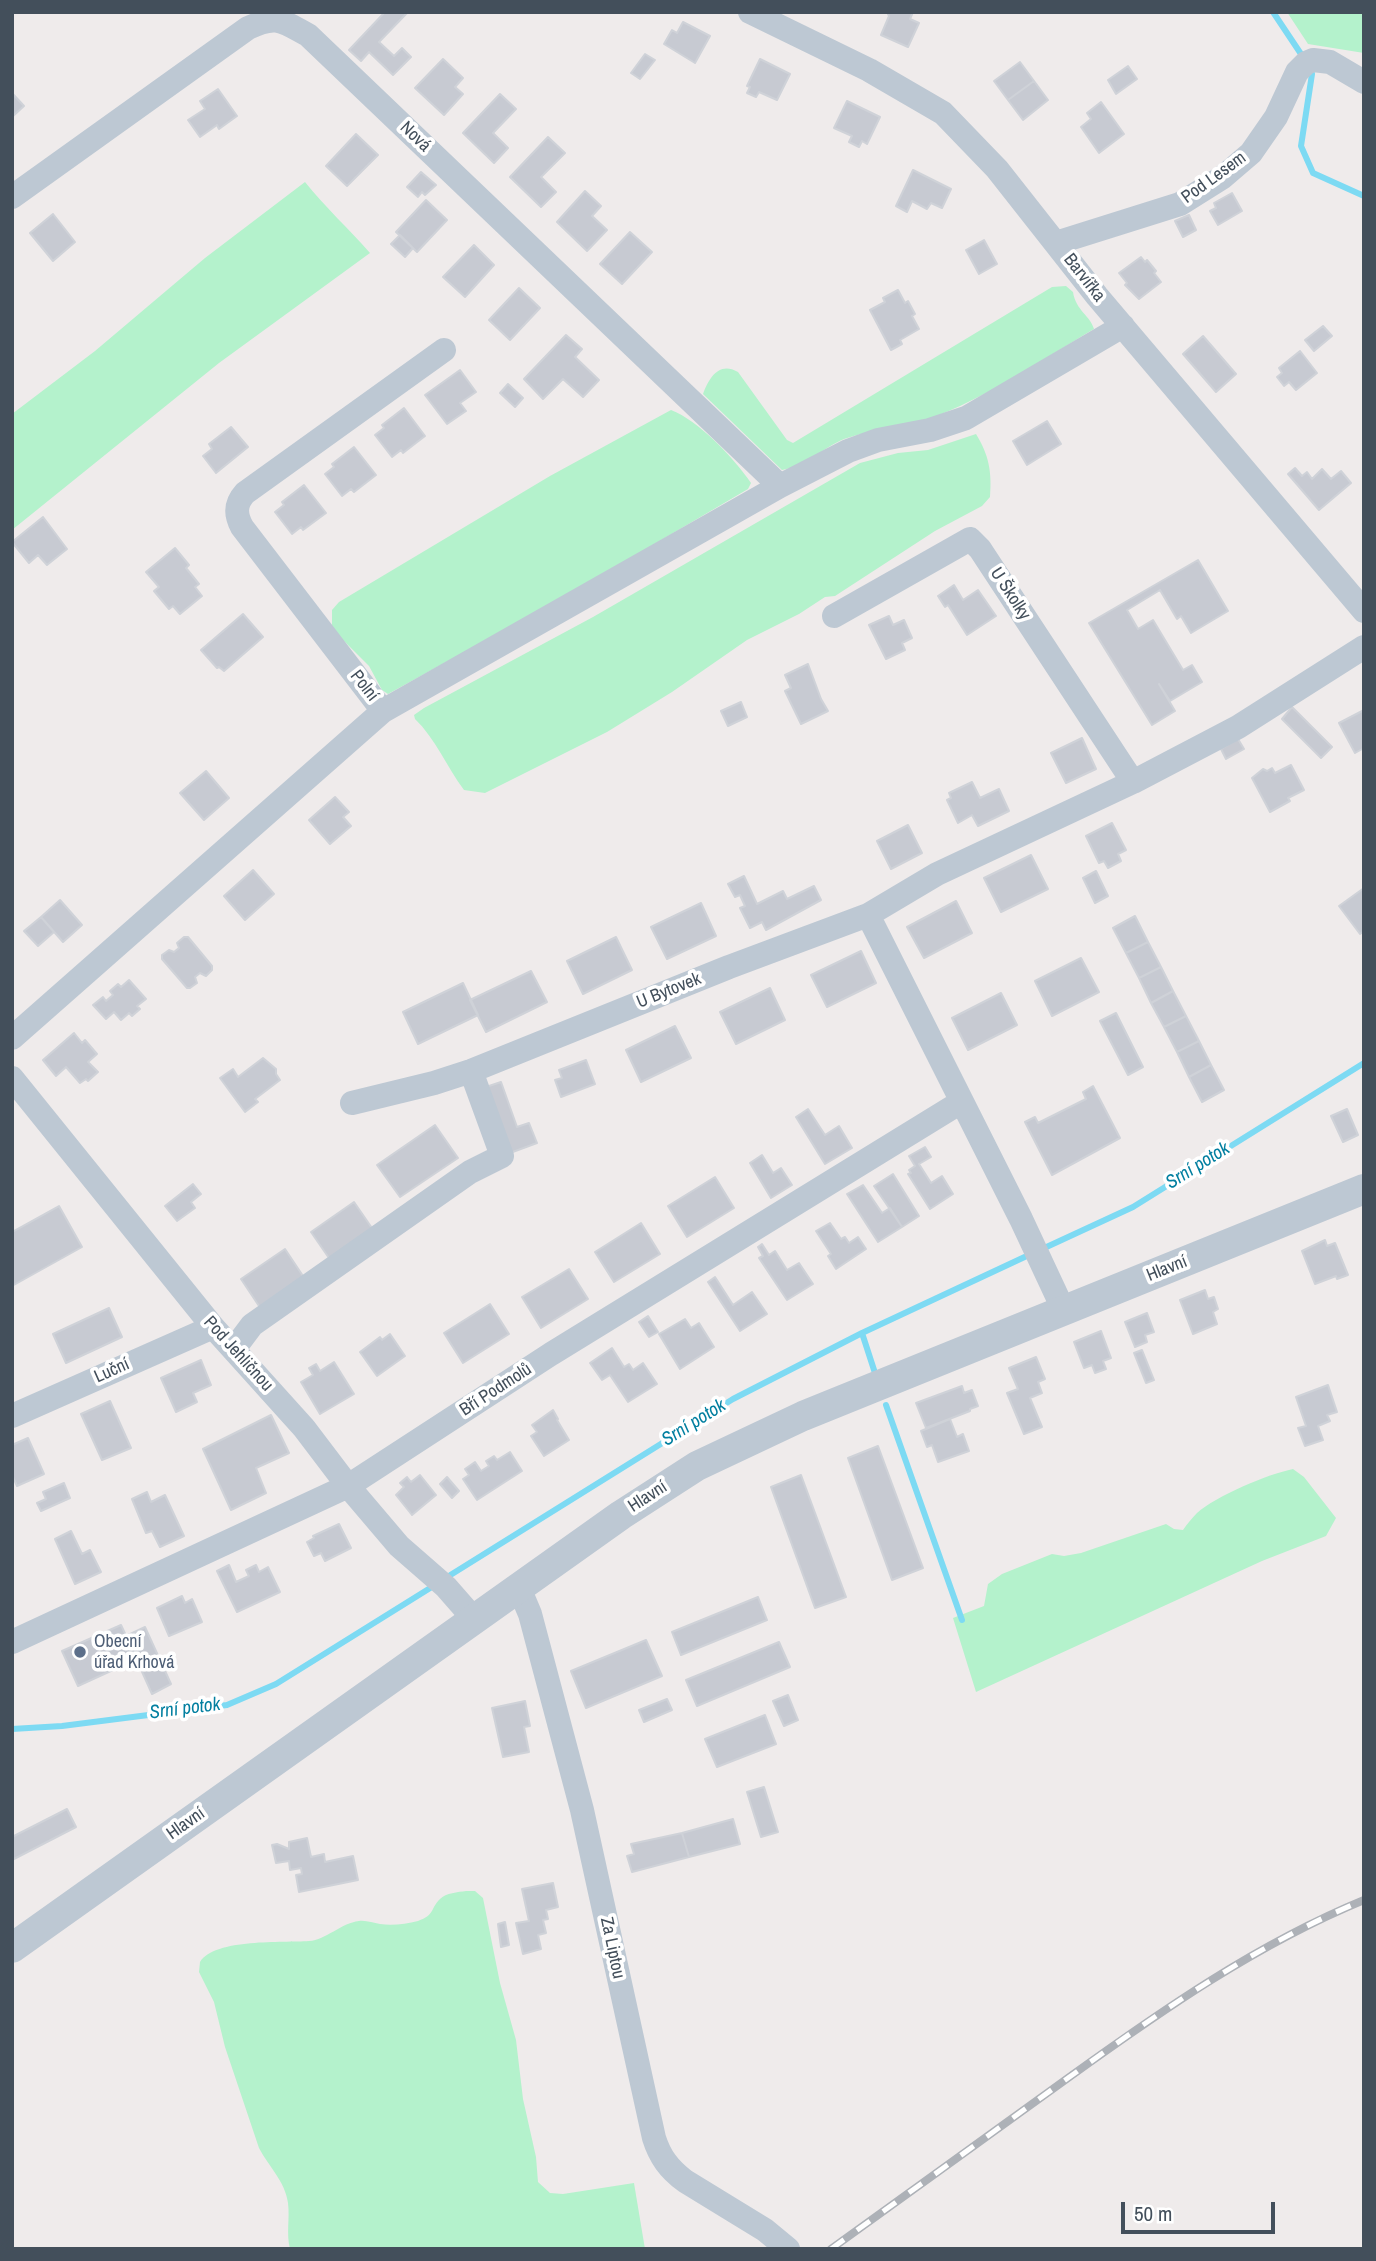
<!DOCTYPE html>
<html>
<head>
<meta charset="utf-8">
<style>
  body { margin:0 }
  #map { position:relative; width:1376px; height:2261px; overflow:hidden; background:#efebeb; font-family:"Archivo Narrow",sans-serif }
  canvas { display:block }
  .frame { position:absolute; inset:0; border:14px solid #434f5b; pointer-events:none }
  .scale { position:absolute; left:1121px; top:2202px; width:154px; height:32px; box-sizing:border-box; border:4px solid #434f5b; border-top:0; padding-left:9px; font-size:21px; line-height:24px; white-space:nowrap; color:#434f5b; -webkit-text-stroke:5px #fff; paint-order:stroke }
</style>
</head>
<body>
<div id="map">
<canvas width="1376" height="2261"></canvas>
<div class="frame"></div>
<div class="scale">50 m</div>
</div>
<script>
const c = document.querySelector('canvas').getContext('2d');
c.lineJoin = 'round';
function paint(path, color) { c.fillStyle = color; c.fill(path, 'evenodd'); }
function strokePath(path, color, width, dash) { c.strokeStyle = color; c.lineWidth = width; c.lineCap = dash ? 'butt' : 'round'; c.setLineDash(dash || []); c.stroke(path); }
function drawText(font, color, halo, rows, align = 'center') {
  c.font = font + ' "Archivo Narrow",sans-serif'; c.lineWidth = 7; c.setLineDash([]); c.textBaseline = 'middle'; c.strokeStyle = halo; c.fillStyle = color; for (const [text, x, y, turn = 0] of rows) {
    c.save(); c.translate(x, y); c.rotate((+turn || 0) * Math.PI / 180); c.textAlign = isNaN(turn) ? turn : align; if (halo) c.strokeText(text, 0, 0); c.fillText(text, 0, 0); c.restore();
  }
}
paint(new Path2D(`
  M1287,12h77v41l-56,-9z
  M305,182c20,25 44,47 65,71l-151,110 -207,167v-116l83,-63 110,-93z
  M1066,286l7,6c3,19 17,23 21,37 -54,32 -107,69 -166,90 -27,10 -56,10 -84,20 -21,9 -38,27 -62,31l-79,-76c6,-16 16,-33 35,-22l49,68 6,3 259,-156z
  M671,410c27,10 64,49 80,73l-3,6 -187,110 -173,95 -6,-4 -13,-24 -37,-37v-19l7,-8 211,-126z
  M976,434c13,21 16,38 14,63l-8,9 -47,25 -100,65 -10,1 -26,17 -52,26 -75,52 -65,40 -122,61 -21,-3c-17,-23 -29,-52 -49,-71l-1,-4 10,-7 169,-91 267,-154 38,-10 30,-3z
  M1293,1469l11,8 32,41 -10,18 -64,25 -286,131 -23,-74 31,-12 4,-22 14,-10 50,-20 12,2 17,-3 85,-29 8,5 9,1c4,-6 9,-12 14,-17 19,-17 71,-39 96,-44z
  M466,1891h9l8,7 17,85 16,57 7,59 13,58 2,25 12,11 13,1 71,-11 11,66h-355c-4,-16 0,-30 -2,-46 -3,-22 -19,-36 -29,-55l-34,-101 -11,-45 -15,-30 1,-10c15,-24 83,-19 109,-21 17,-1 32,-18 50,-20 7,-1 14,2 21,3 12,2 26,0 38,-3 17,-6 12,-12 22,-22 6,-6 18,-7 26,-8z`), '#b4f2cc');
strokePath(new Path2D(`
  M1273,12l30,45
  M1312,74l-11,72 12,27 51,23
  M1040,1250l93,-43 231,-144
  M862,1333l13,40
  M886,1405l76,215
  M444,1579l289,-180 129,-66 169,-79
  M12,1729l50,-3 165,-21 49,-21 159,-99`), '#7ddaf3', 6);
const building = new Path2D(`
  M385,12l22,1 -28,29 15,14 8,-8 9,9 -18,18 -24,-23 -8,9 -12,-11z
  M887,12h26l-3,7 9,4 -11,24 -27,-12 8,-19z
  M683,22l27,14 -15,27 -31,-19 8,-14 5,3z
  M645,54l10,6 -15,19 -9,-6z
  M443,59l20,19 -8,9 8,7 -19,21 -29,-27z
  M760,59l30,15 -13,26 -18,-8 -3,5 -9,-4 3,-6 -3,-1z
  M1020,62l14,19 -26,19 -14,-19z
  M1128,66l9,13 -21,15 -8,-14z
  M1034,81l14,19 -25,20 -15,-20z
  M218,89l19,27 -18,13 -2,-4 -17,12 -12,-17 17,-11 -5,-8z
  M12,93l12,13 -12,11z
  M500,94l16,15 -23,24 15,15 -14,15 -31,-30z
  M847,101l33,16 -13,27 -5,-3 -3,6 -10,-5 3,-6 -18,-8z
  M1101,102l23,32 -25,19 -18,-26 10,-8 -4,-6z
  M356,134l22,21 -31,31 -21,-20z
  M548,137l17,16 -24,24 15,15 -15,15 -31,-30z
  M913,170l38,19 -9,19 -11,-5 -4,6 -15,-8 -5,11 -11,-6z
  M421,172l15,13 -11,10 -3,-3 -4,5 -11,-10z
  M585,191l16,15 -9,10 15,14 -20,21 -30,-29z
  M1232,193l10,18 -24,14 -8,-14 6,-3 -2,-5z
  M426,200l21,20 -30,32 -21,-20z
  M53,214l22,28 -22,19 -23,-28z
  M1189,215l7,15 -13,7 -8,-16z
  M630,232l22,20 -30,32 -22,-20z
  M400,235l13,13 -8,9 -14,-13z
  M984,240l13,24 -18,10 -13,-24z
  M474,245l20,20 -29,32 -22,-20z
  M1141,257l4,5 2,-2 9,11 -2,2 7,9 -22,17 -14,-14 2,-2 -8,-10z
  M519,288l21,20 -30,32 -21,-20z
  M898,290l7,13 3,-2 7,13 -3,2 7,13 -19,11 2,4 -11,6 -21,-40 15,-8 -2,-4z
  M1323,326l9,10 -18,15 -9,-11z
  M566,335l16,14 -7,8 24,23 -16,17 -20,-18 -20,20 -19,-20z
  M1203,336l33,38 -20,18 -33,-38z
  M1300,351l17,22 -21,17 -7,-8 -5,4 -7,-9 5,-4 -3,-5z
  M460,370l16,22 -16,11 6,8 -19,13 -22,-29z
  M508,384l15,14 -8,9 -15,-14z
  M404,408l21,28 -22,17 -2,-3 -9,7 -17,-22 9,-7 -2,-3z
  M1047,421l14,23 -34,21 -14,-24z
  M231,427l17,20 -32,26 -13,-17 9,-7 -3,-5z
  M354,447l22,28 -22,17 -3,-3 -9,7 -17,-22 9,-7 -2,-3z
  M1295,468l7,8 5,-4 5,7 10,-10 9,10 10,-8 10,12 -32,27 -31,-36z
  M304,485l22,28 -23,17 -2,-3 -9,7 -17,-22 9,-7 -2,-3z
  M43,517l24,32 -20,16 -9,-10 -9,8 -17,-21z
  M175,548l14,17 -3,3 13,16 -4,3 7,9 -22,18 -7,-8 -4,3 -15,-18 5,-4 -13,-15z
  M1198,560l30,51 -37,22 -10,-17 -4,3 -17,-29 -33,20 11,19 15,-9 30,50 9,-5 10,17 -32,19 -11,-17 16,27 -23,14 -63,-102z
  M954,585l9,15 15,-10 18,26 -29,19 -19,-30 -3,2 -7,-11z
  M243,614l20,23 -39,34 -5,-4 -2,1 -16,-18z
  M889,616l4,9 11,-5 8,18 -10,5 3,7 -19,9 -17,-34z
  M808,664l13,35 7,12 -27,13 -16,-33 6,-3 -6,-13z
  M741,702l6,15 -19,9 -7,-15z
  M1292,707l40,40 -11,11 -39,-39z
  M1364,710v38l-9,5 -16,-30z
  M1082,738l14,31 -30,14 -15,-30z
  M1238,739l6,10 -18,10 -5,-10z
  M1291,765l13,25 -16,8 2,3 -20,11 -18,-34 11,-9 4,2 5,-3 3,5z
  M206,771l23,27 -25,22 -24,-27z
  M972,782l8,16 19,-9 10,22 -31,15 -6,-11 -14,8 -11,-23 4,-2 -2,-5z
  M335,797l14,15 -6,5 8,9 -21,18 -21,-24z
  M1112,823l14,27 -8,4 3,7 -13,7 -4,-7 -5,2 -13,-27z
  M908,825l14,28 -31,16 -14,-28z
  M1031,855l17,34 -47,23 -17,-34z
  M253,870l21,24 -29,26 -21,-24z
  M1096,871l12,25 -13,7 -12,-25z
  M744,876l13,28 26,-13 4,8 27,-13 7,14 -55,30 -4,-8 -12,6 -10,-20 5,-2 -5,-11 -5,2 -7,-13z
  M1364,888v43l-4,3 -21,-28z
  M60,900l22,25 -19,17 -22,-25z
  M956,901l16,32 -48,25 -17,-31z
  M701,903l15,33 -49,23 -16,-32z
  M1135,916l13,26 -22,11 -13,-25z
  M41,917l13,15 -16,14 -14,-15z
  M184,937h4l24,29v4l-6,6 -6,-3 -5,4 2,6 -7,5h-3l-25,-29v-4l7,-5 5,2 5,-4 -2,-5z
  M616,937l16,33 -49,24 -16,-33z
  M1148,942l13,25 -22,11 -13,-25z
  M861,951l15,32 -49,24 -16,-32z
  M1081,958l18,34 -47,24 -17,-35z
  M1161,967l12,24 -22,12 -12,-25z
  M531,971l16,31 -61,30 -16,-32z
  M129,980l17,19 -9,7 3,3 -8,7 -3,-3 -8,7 -7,-8 -8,7 -13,-14 10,-8 3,4 7,-6 -3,-4 8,-7 3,3z
  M463,983l15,32 -60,29 -15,-32z
  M770,988l15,32 -49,24 -16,-32z
  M1173,991l13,25 -22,11 -13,-24z
  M1001,993l16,32 -49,25 -16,-32z
  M1116,1013l27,54 -15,8 -28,-54z
  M1186,1016l13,25 -22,11 -13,-25z
  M675,1026l16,32 -50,24 -15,-32z
  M74,1033l8,10 3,-3 12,14 -9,8 10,10 -10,9 -2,-2 -6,4 -14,-16 -10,9 -13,-16z
  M1199,1041l12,24 -22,12 -12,-25z
  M263,1058l13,11v5l4,6 -25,19 3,3 -13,10 -25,-34 13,-9 5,8z
  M586,1060l9,24 -34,13 -6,-17 7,-2 -3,-8z
  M1211,1065l13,25 -22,12 -13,-25z
  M501,1082l16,45 12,-4 8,20 -27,10 -24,-66z
  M1093,1086l27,52 -68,37 -27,-53 10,-5 3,6 48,-24 -3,-7z
  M808,1109l17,26 14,-9 13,22 -27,16 -29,-47z
  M1347,1109l11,26 -15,7 -12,-26z
  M435,1125l23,33 -58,39 -23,-32z
  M925,1147l6,10 -12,7 12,19 11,-7 11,18 -23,15 -22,-35 3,-1 -2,-3 6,-4 -6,-10z
  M762,1155l11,18 8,-5 11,17 -21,13 -21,-35z
  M893,1174l26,42 -17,11 -28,-41z
  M715,1177l19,31 -47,29 -19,-31z
  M193,1184l8,10 -10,8 4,6 -18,13 -12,-15z
  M863,1185l19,28 8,-5 12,19 -24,15 -31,-48z
  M354,1202l20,29 -43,30 -20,-29z
  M59,1206l23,41 -70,39v-54z
  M641,1223l19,31 -46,28 -19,-30z
  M830,1223l11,16 4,-2 4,6 9,-6 8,12 -30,20 -8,-13 3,-2 -15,-23z
  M1325,1240l2,6 8,-3 13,32 -11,4 -1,-3 -21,8 -13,-33z
  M762,1244l7,11 6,-4 12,19 12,-7 14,21 -26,16 -28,-42 4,-2 -5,-9z
  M285,1249l20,30 -44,30 -20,-30z
  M569,1269l19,30 -47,29 -19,-31z
  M715,1277l18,28 19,-13 15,22 -27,17 -32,-49z
  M1205,1290l3,9 6,-2 4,12 -5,3 4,12 -24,10 -13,-34z
  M490,1304l19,30 -46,29 -19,-30z
  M109,1308l13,29 -56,26 -13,-29z
  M1147,1313l7,19 -9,3 2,7 -12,5 -10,-25z
  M648,1316l10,16 -9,5 -10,-15z
  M685,1319l6,9 8,-5 15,24 -34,22 -21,-35z
  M1101,1331l10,27 -8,3 3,8 -11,4 -3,-8 -8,3 -10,-26z
  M390,1334l15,22 -28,20 -17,-24 20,-15 2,3z
  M612,1348l12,19 5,-3 4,6 10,-7 14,21 -29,18 -18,-27 -8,5 -12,-17z
  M1142,1350l12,30 -8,3 -12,-30z
  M1036,1357l9,22 -7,3 4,11 -12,5 12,29 -18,7 -17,-41 11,-4 -9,-21z
  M201,1360l10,25 -18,8 4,9 -21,10 -15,-34z
  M334,1362l20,32 -34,20 -19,-32 12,-7 -4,-7 7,-4 4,7z
  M1328,1385l9,27 -10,3 3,6 -12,5 5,14 -18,6 -7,-18 8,-2 -10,-29z
  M962,1386l2,7 8,-3 6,16 -8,3v2l-44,17 -10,-25z
  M110,1401l21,47 -29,12 -21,-46z
  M553,1410l5,9 -1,1 12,20 -25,16 -13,-20 6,-4 -5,-7z
  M271,1415l18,38 -33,15 10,25 -35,17 -28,-61z
  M950,1419l7,18 6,-3 6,17 -31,11 -6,-17 -5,2 -6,-16z
  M28,1438l16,36 -27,12 -5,-11v-30z
  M878,1446l45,122 -31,12 -44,-122z
  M510,1452l12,19 -45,29 -14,-21 6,-4 -4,-6 10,-7 6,9 8,-5 -3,-5 8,-5 3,4z
  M420,1475l16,20 -24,20 -16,-20 8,-8 -4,-4 7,-6 4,5z
  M801,1475l45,122 -31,11 -44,-121z
  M447,1477l12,14 -7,7 -12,-14z
  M64,1483l6,15 -29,13 -4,-8 9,-4 -3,-7z
  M147,1492l4,10 14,-7 19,41 -24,11 -8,-16 -6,2 -14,-34z
  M339,1524l12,24 -26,13 -4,-8 -7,3 -7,-14 7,-4 -1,-2z
  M71,1531l11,23 8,-4 11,22 -26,12 -20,-45z
  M229,1565l7,17 13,-6 -3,-6 10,-5 3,7 9,-5 12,25 -43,20 -20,-41z
  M182,1596l3,7 7,-4 10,23 -33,14 -12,-28z
  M758,1597l9,23 -86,35 -9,-23z
  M121,1625l16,34 -59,27 -16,-35z
  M145,1627l26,57 -19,10 -26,-58z
  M646,1640l16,36 -76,32 -15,-37z
  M779,1642l11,25 -93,39 -11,-26z
  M788,1695l10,25 -14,6 -11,-25z
  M667,1699l5,11 -28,12 -5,-12z
  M525,1701l5,25 -6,1 5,25 -26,5 -11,-49z
  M765,1715l11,29 -59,23 -12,-28z
  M764,1787l14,45 -17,5 -14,-45z
  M67,1809l9,18 -64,33v-23z
  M733,1819l7,25 -51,13 -7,-24z
  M682,1833l7,24 -57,15 -5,-16 7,-2 -3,-10z
  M307,1838l4,19 13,-3 1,8 28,-6 5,24 -59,12 -3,-17 6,-1 -1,-6 -11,2 -1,-9 -13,2 -4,-18 5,-1 12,5v-7z
  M553,1883l5,24 -12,3 2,9 -5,1 3,13 -8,2 3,14 -18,5 -7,-31 13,-2 -7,-32z
  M505,1922l4,23 -8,2 -3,-23z`);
paint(building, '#c7cad2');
strokePath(building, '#cfd2d8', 2);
strokePath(new Path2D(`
  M750,12l119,58 74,43 54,56 100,127 267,315
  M12,197l236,-169c29,-14 34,-7 60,7l472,451
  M1056,243l124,-39 43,-27 28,-24 25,-36 21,-45 9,-9 7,-3 17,2 34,20
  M834,616l136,-77 10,10 153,233
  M383,711l397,-225 68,-35 30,-11 52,-10 36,-12 157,-92
  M868,915l153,304 43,92
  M12,1038l371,-327 -141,-184c-7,-13 -7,-23 3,-34l199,-143
  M12,1078l201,249 91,101 44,58 51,60 47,41 28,32
  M352,1103l82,-20 37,-12 258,-104 139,-52 69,-41 196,-92 105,-55 126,-80
  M234,1349l18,-24 218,-153 32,-16 -31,-85
  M12,1416l201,-89
  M519,1588l11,26 52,196 72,328c6,19 15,31 31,43l80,49 23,19
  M12,1642l336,-156 203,-132 410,-252`), '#bdc8d3', 24);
strokePath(new Path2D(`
  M12,1948l609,-433 76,-49 106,-50 561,-227`), '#bdc8d3', 30);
const rail = new Path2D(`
  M831,2249c79,-57 158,-114 237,-171 93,-67 189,-134 296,-178`);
strokePath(rail, '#adb1b7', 8);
strokePath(rail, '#fff', 5, [16]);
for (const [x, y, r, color] of [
  [80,1652,7,"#5c6f8a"]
]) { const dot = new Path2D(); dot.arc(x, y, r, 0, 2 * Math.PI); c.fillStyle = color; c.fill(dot); strokePath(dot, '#fff', 2.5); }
drawText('18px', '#434f5b', '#fff', [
  ["Nová",415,137,44],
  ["Pod Lesem",1214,178,-36],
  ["Barvířka",1084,278,52],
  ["U Školky",1010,594,57],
  ["Polní",364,686,52],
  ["U Bytovek",669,991,-22],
  ["Hlavní",1167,1269,-22],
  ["Pod Jehličnou",238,1354,48],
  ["Luční",112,1371,-24],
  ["Bří Podmolů",496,1390,-33],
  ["Hlavní",648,1497,-33],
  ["Hlavní",186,1824,-35],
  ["Za Liptou",612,1948,78]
]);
drawText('18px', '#4e5e75', '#fff', [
  ["Obecní",94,1642],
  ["úřad Krhová",94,1663]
], 'left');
drawText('italic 19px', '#027fa0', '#fff', [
  ["Srní potok",1198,1166,-32],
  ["Srní potok",694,1423,-32],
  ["Srní potok",185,1709,-7]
]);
</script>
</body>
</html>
